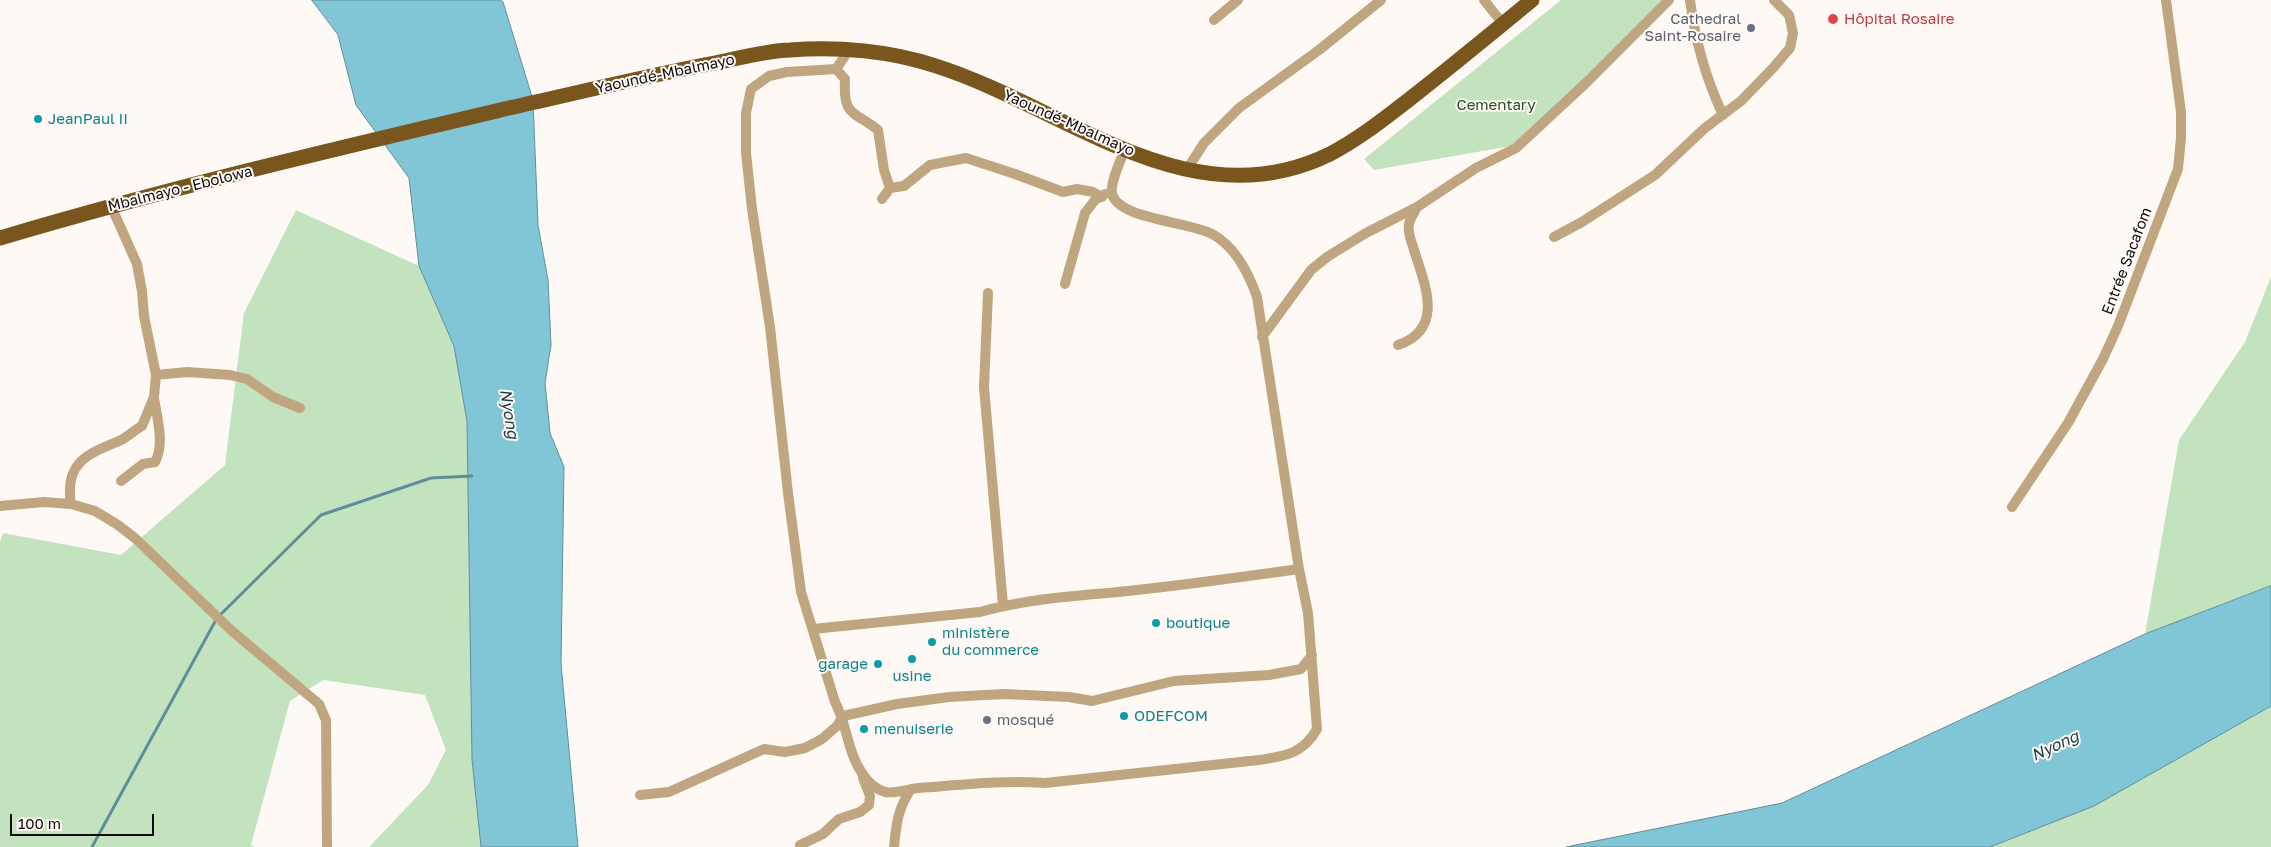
<!DOCTYPE html>
<html>
<head>
<meta charset="utf-8">
<style>
  body { margin:0 }
  #map { position:relative; width:2271px; height:847px; overflow:hidden; background:#fff9f5; font-family:"Golos Text",sans-serif }
  canvas { display:block }
  .scale { position:absolute; left:10px; top:814px; width:144px; height:22px; box-sizing:border-box; border:2px solid #0f0c0a; border-top:0; padding-left:6px; font-size:15px; line-height:18px; white-space:nowrap; color:#0f0c0a; -webkit-text-stroke:4px #fff9f5; paint-order:stroke }
</style>
</head>
<body>
<div id="map">
<canvas width="2271" height="847"></canvas>
<div class="scale">100 m</div>
</div>
<script>
const c = document.querySelector('canvas').getContext('2d');
c.lineJoin = 'round';
function paint(path, color) { c.fillStyle = color; c.fill(path, 'evenodd'); }
function strokePath(path, color, width, dash) { c.strokeStyle = color; c.lineWidth = width; c.lineCap = dash ? 'butt' : 'round'; c.setLineDash(dash || []); c.stroke(path); }
function drawText(font, color, halo, rows, align = 'center') {
  c.font = font + ' "Golos Text",sans-serif'; c.lineWidth = 4; c.setLineDash([]); c.textBaseline = 'middle'; c.strokeStyle = halo; c.fillStyle = color; for (const [text, x, y, turn = 0] of rows) {
    c.save(); c.translate(x, y); c.rotate((+turn || 0) * Math.PI / 180); c.textAlign = isNaN(turn) ? turn : align; if (halo) c.strokeText(text, 0, 0); c.fillText(text, 0, 0); c.restore();
  }
}
paint(new Path2D(`
  M1561,0h112l-162,146 -137,24 -10,-11z
  M296,210l123,56 35,80 13,75 5,338 9,88h-112l59,-62 18,-35 -21,-55 -102,-15 -33,21 -39,144 4,2h-255v-305l3,-9 118,22 104,-90 19,-152z
  M2271,277v309l-126,48 34,-194 66,-98z
  M2271,706v141h-281l104,-41z`), '#c3e3bf');
const water = new Path2D(`
  M312,0h188l3,2 30,98 5,125 10,55 3,65 -6,38 5,50 14,34 -3,197 17,183h-97l-9,-88 -5,-338 -13,-75 -35,-80 -10,-88 -53,-73 -18,-70z
  M2271,586v120l-177,100 -104,41h-424l216,-44 363,-169z`);
paint(water, '#81c6d7');
strokePath(water, '#5f8e9a', 1);
strokePath(new Path2D(`
  M92,847l125,-229 104,-103 110,-37 41,-2`), '#5f8e9a', 3);
strokePath(new Path2D(`
  M1484,0l19,24
  M1690,0c5,40 16,79 33,115
  M1214,20l24,-20
  M849,50l-13,19 -49,3 -18,4 -18,13 -5,24v40l6,56 18,118 18,166 13,99 34,110c12,22 12,49 27,71 5,8 13,16 23,19 10,2 23,-3 34,-4 42,-3 84,-8 126,-5l214,-23c26,-4 44,-6 58,-31l-9,-116 -9,-44 -42,-272c-8,-23 -21,-49 -43,-62 -23,-14 -97,-15 -102,-42 -2,-10 9,-34 13,-44
  M836,69l9,10c-2,37 7,31 33,51l6,40 6,18 -8,11
  M1186,171l18,-28 35,-35 80,-58 62,-50
  M890,188l14,-2 26,-21 36,-7 49,16 48,18 14,-3 16,3 9,5
  M1554,237l28,-15 73,-47 50,-47 36,-27 32,-33 17,-20 3,-15 -4,-18 -15,-15
  M1065,284l20,-71 10,-13 10,-6
  M988,293l-4,94 19,218
  M1262,337l49,-67 16,-13 39,-24 51,-26 59,-39 40,-20 70,-65 83,-83
  M1398,345c47,-16 27,-60 16,-95 -2,-7 -7,-18 -5,-26 1,-6 6,-12 8,-17
  M156,375l31,-3 43,3 17,4 26,18 27,11
  M121,481l22,-17 12,-2c10,-18 2,-44 -1,-64
  M71,504c-7,-41 16,-50 48,-63 8,-3 15,-11 23,-15l12,-29 2,-22 -12,-59 -2,-25 -5,-27 -26,-58
  M0,506l44,-4 27,2 24,7 23,14 18,14 96,92 87,73 7,16 1,127
  M2012,507l56,-84 35,-64 15,-33 60,-157 3,-31v-26l-15,-112
  M813,629l167,-17c49,-14 98,-16 148,-21 57,-6 114,-14 171,-22
  M640,795l29,-3 95,-43 21,3 20,-4 17,-9 15,-13 6,-10 54,-12 52,-7 55,-3 65,3 23,4 82,-20 95,-6 32,-6 11,-14
  M800,845l23,-11 16,-15 21,-7 9,-7 1,-9 -7,-18
  M894,847c2,-22 4,-39 17,-58`), '#c0a680', 10);
strokePath(new Path2D(`
  M0,238c168,-50 339,-90 509,-130 67,-15 133,-31 200,-44 27,-5 54,-13 81,-14 48,-4 101,1 146,16 129,41 254,157 394,88 29,-15 55,-36 81,-56 41,-32 81,-65 121,-98`), '#78561d', 15);
for (const [x, y, r, color] of [
  [1833,19,6,"#e0444e"],
  [1751,28,5,"#6b7280"],
  [38,119,5,"#0f9aa8"],
  [1156,623,5,"#0f9aa8"],
  [932,642,5,"#0f9aa8"],
  [912,659,5,"#0f9aa8"],
  [878,664,5,"#0f9aa8"],
  [1124,716,5,"#0f9aa8"],
  [987,720,5,"#6b7280"],
  [864,729,5,"#0f9aa8"]
]) { const dot = new Path2D(); dot.arc(x, y, r, 0, 2 * Math.PI); c.fillStyle = color; c.fill(dot); strokePath(dot, '#fff9f5', 2); }
drawText('15px', '#5b616d', '#fff9f5', [
  ["Cathedral",1741,19],
  ["Saint-Rosaire",1741,36],
  ["mosqué",997,720,"left"]
], 'right');
drawText('15px', '#be3a42', '#fff9f5', [
  ["Hôpital Rosaire",1844,19]
], 'left');
drawText('15px', '#0f0c0a', '#fff9f5', [
  ["Yaoundé-Mbalmayo",665,74,-12],
  ["Yaoundé-Mbalmayo",1069,123,24],
  ["Mbalmayo - Ebolowa",180,189,-14],
  ["Entrée Sacafom",2127,261,-69]
]);
drawText('15px', '#20531a', '#fff9f5', [
  ["Cementary",1496,105]
]);
drawText('15px', '#0d838f', '#fff9f5', [
  ["JeanPaul II",48,119],
  ["boutique",1166,623],
  ["ministère",942,633],
  ["du commerce",942,650],
  ["garage",868,664,"right"],
  ["usine",912,676,"center"],
  ["ODEFCOM",1134,716],
  ["menuiserie",874,729]
], 'left');
drawText('italic 16px', '#1a3c44', '#fff9f5', [
  ["Nyong",509,414,81],
  ["Nyong",2055,746,-25]
]);
</script>
</body>
</html>
